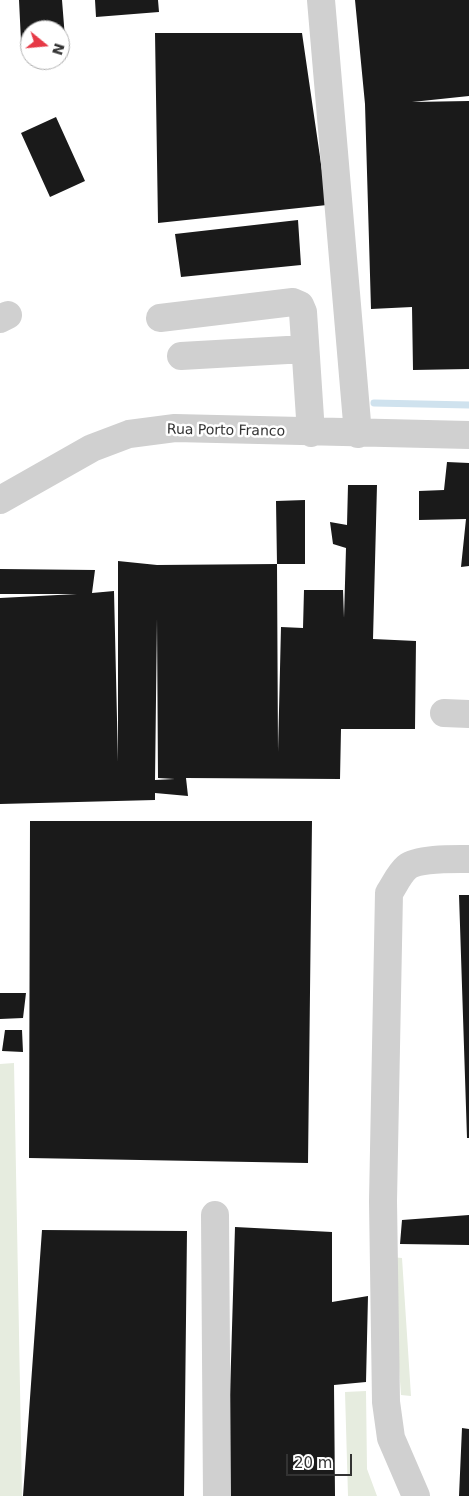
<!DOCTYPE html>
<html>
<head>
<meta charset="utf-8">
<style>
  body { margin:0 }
  #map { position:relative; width:469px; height:1496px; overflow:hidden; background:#fff; font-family:"DejaVu Sans",sans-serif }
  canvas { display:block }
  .north { position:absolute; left:20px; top:20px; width:50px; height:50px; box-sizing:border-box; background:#fff; border:1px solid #adadad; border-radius:50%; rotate:107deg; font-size:14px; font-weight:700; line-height:20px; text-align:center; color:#333 }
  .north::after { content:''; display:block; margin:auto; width:18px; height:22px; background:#e63946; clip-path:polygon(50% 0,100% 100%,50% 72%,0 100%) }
  .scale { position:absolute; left:286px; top:1454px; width:66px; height:22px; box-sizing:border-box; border:2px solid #333; border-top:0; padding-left:6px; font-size:15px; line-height:18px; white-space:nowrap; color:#333; -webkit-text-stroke:4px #fff; paint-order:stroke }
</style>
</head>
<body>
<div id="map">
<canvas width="469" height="1496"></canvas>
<div class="north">N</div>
<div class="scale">20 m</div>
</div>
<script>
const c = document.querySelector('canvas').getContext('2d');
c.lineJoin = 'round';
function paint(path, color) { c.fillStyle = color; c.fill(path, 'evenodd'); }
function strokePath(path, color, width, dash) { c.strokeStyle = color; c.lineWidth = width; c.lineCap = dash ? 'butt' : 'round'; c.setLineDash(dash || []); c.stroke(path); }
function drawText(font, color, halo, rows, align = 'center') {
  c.font = font + ' "DejaVu Sans",sans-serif'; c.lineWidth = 5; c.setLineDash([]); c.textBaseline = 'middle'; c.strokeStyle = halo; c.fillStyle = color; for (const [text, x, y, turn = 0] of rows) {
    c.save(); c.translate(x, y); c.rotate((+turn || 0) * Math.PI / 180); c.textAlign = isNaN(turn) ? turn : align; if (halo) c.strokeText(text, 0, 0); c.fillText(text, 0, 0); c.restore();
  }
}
paint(new Path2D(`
  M14,1063l8,433h-22v-432z
  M391,1257l11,1 9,138 -10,-1z
  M366,1391l1,78 10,27h-29l-3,-104z`), '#e6ecdf');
strokePath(new Path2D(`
  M374,403l95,2`), '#cfe2ee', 7);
paint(new Path2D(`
  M19,0h43l3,38 -5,1v-9h-30v11h-9z
  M95,0h63l1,12 -63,5z
  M355,0h114v96l-57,6 57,-1v268l-56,1 -1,-63 -41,2 -6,-205z
  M155,33h147l25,172 -169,18z
  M56,117l29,64 -35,16 -29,-64z
  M298,220l3,45 -120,12 -6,-43z
  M447,462l22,1v103l-8,1 5,-48 -47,1v-29l25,-1z
  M348,485h29l-4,154 43,2 -1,88h-74l-1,50 -154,-1 2,18 -33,-3v7l-155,4v-206l77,-4h-77v-25l95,1 -3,23 22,-2 4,171v-201l39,4 120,-1 1,188 3,-125 22,1 1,-38h39l1,28 2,-70 -13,-4 -3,-22 17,3zM157,618l1,160 17,1 -20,1z
  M305,500v64h-28l-1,-63z
  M30,821h282l-4,342 -279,-5z
  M459,895h10v243h-2z
  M0,993h26l-3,25 -23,1z
  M5,1030h17l1,22 -21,-1z
  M469,1215v30l-69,-1 2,-24z
  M235,1227l97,5v70l36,-6 -2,86 -32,3 1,111h-108z
  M42,1230l145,1 -3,265h-161z
  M462,1428l7,1v67h-10z`), '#1a1a1a');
strokePath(new Path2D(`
  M321,0l37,434
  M160,318l133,-16 7,3 3,7 8,121
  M0,319l8,-4
  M181,356l124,-7
  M0,500l92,-52 37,-14 46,-6 294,7
  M444,713l25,1
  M215,1215l2,281
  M416,1496l-25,-58 -5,-36 -3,-201 6,-308c6,-9 10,-19 18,-26 11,-9 48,-8 62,-8`), '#d0d0d0', 28);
drawText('14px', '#333', '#fff', [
  ["Rua Porto Franco",226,431,1]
]);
</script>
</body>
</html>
